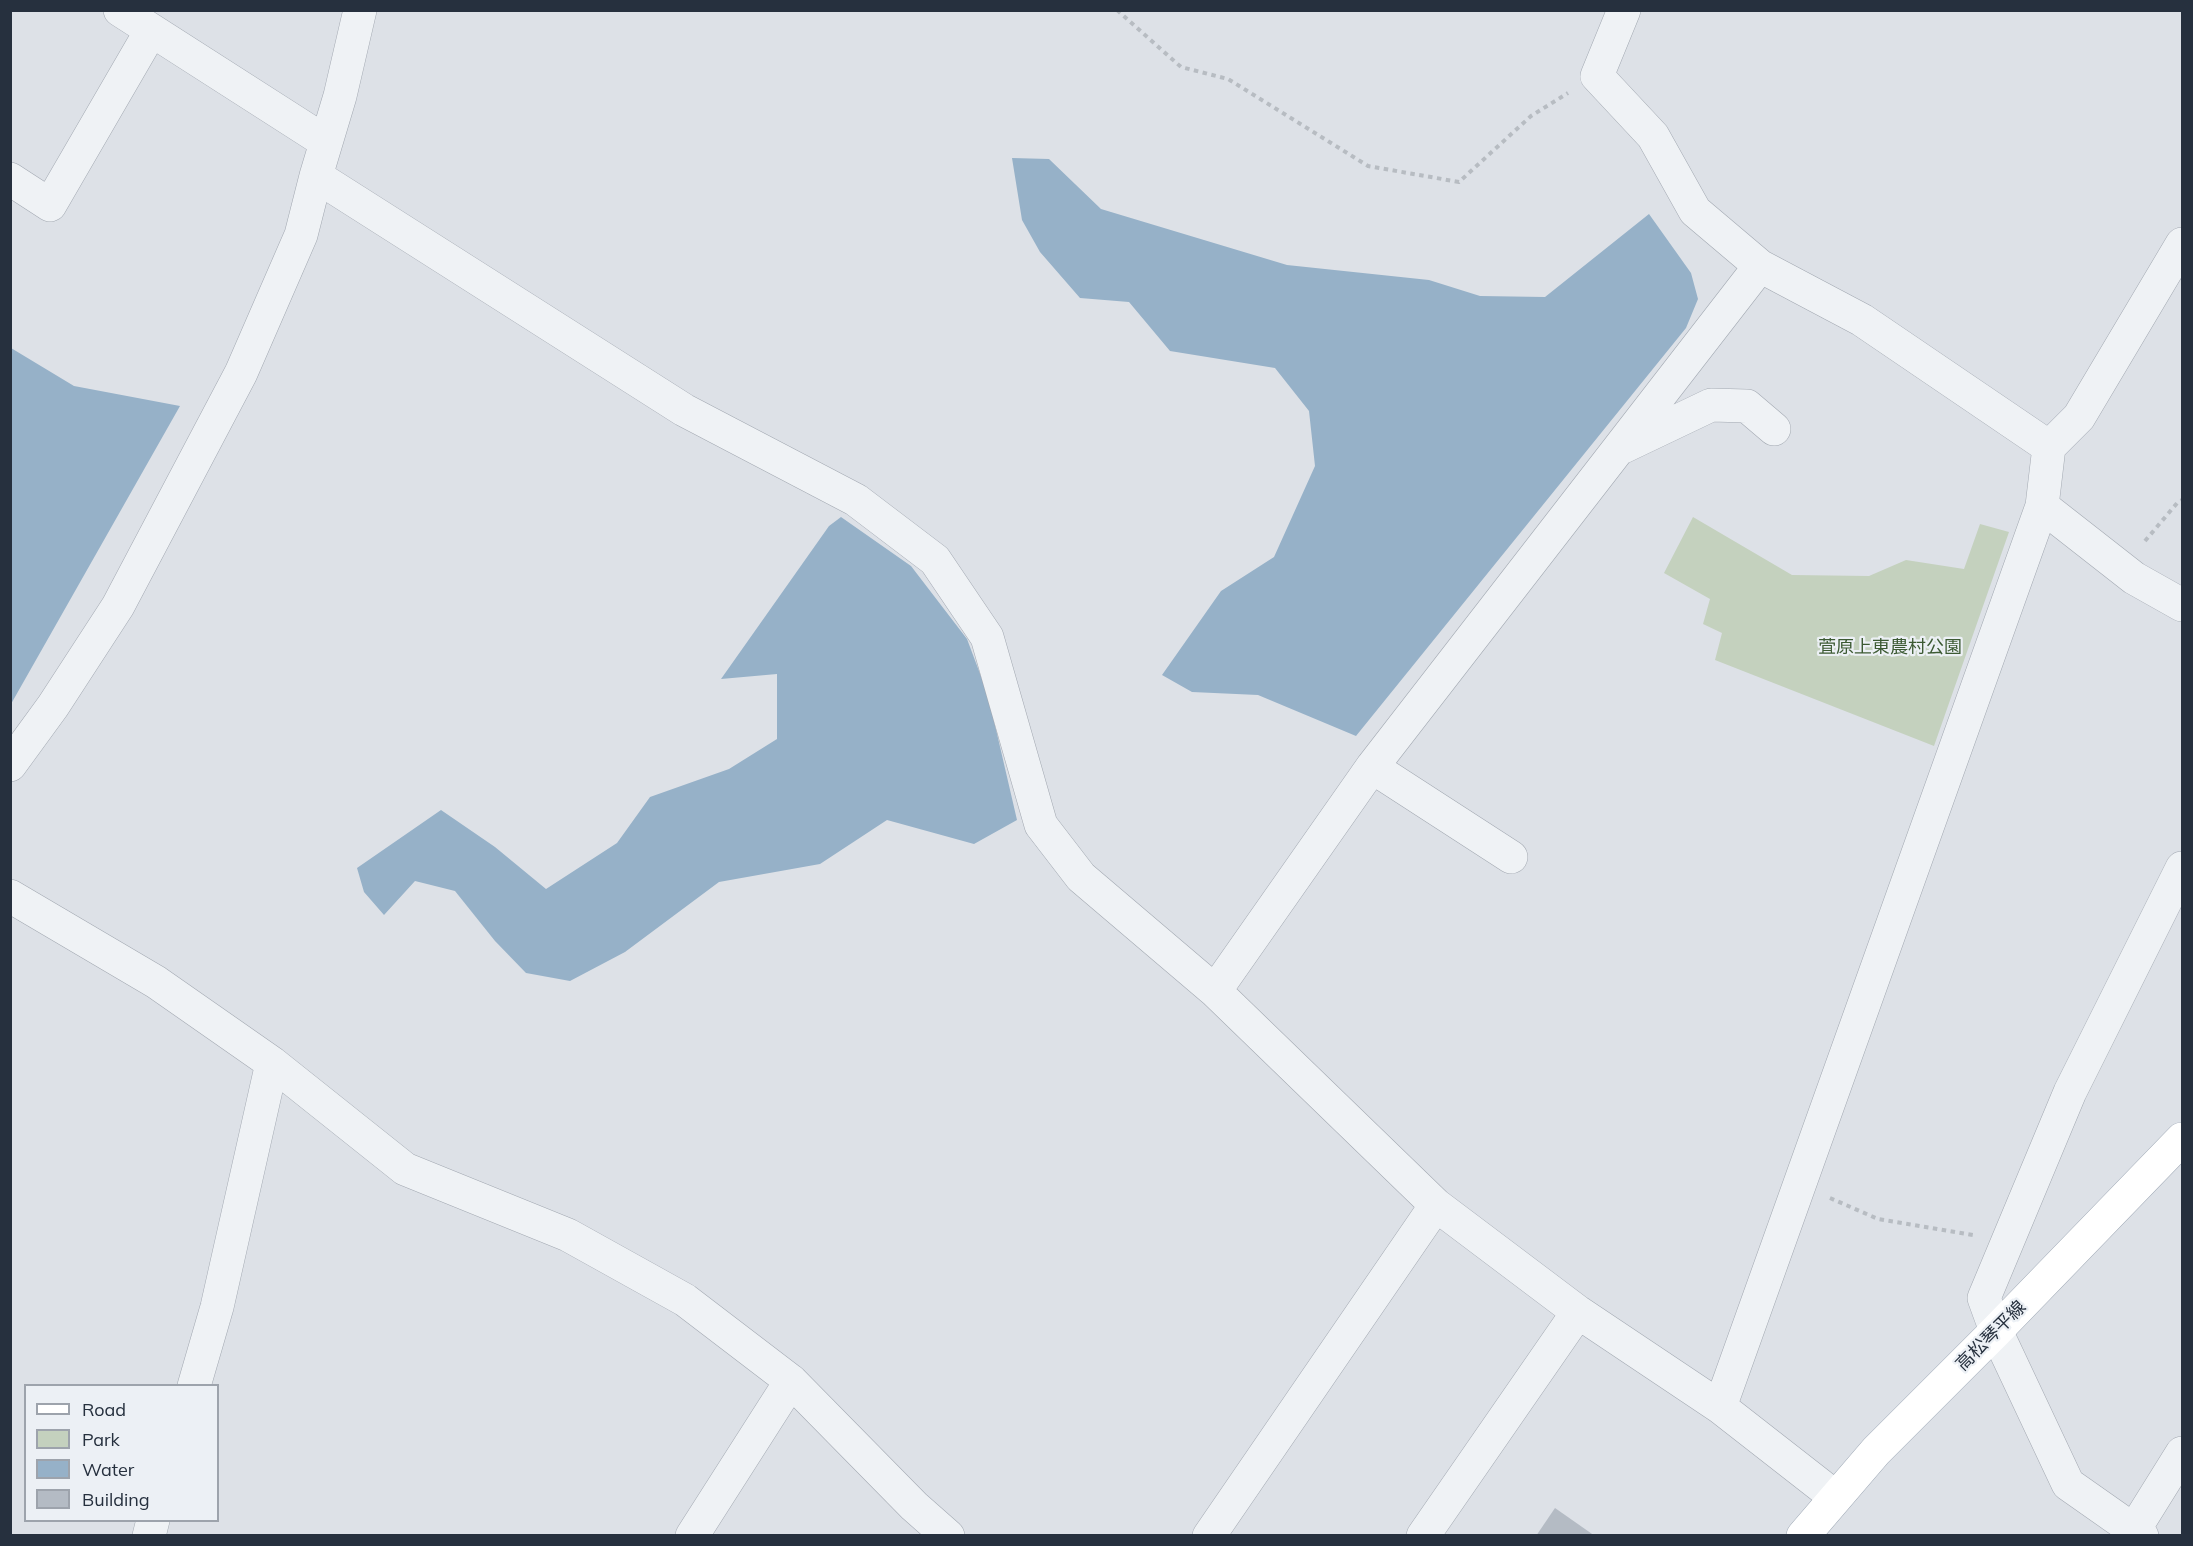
<!DOCTYPE html>
<html>
<head>
<meta charset="utf-8">
<style>
  body { margin:0 }
  #map { position:relative; width:2193px; height:1546px; overflow:hidden; background:#dde1e7; font-family:Mulish,sans-serif }
  canvas { display:block }
  .frame { position:absolute; inset:0; border:12px solid #26303e; pointer-events:none }
  .legend { position:absolute; left:24px; top:1384px; width:195px; height:138px; box-sizing:border-box; background:#ecf0f5; border:2px solid #9da3ac; margin:0; padding:8px 10px; list-style:none; font-size:18px; color:#26303e }
  .legend li { display:flex; align-items:center; gap:12px; height:30px }
  .legend b { width:30px; border:2px solid #9da3ac }
</style>
</head>
<body>
<div id="map">
<canvas width="2193" height="1546"></canvas>
<div class="frame"></div>
<ul class="legend">
<li><b style="height:8px;background:#fff"></b>Road</li>
<li><b style="height:16px;background:#c4d1be"></b>Park</li>
<li><b style="height:16px;background:#96b1c8"></b>Water</li>
<li><b style="height:16px;background:#b4bbc4"></b>Building</li>
</ul>
</div>
<script>
const c = document.querySelector('canvas').getContext('2d');
c.lineJoin = 'round';
function paint(path, color) { c.fillStyle = color; c.fill(path, 'evenodd'); }
function strokePath(path, color, width, dash) { c.strokeStyle = color; c.lineWidth = width; c.lineCap = dash ? 'butt' : 'round'; c.setLineDash(dash || []); c.stroke(path); }
function drawText(font, color, halo, rows, align = 'center') {
  c.font = font + ' Mulish,"Noto Sans JP",sans-serif'; c.lineWidth = 4.5; c.setLineDash([]); c.textBaseline = 'middle'; c.strokeStyle = halo; c.fillStyle = color; for (const [text, x, y, turn = 0] of rows) {
    c.save(); c.translate(x, y); c.rotate((+turn || 0) * Math.PI / 180); c.textAlign = isNaN(turn) ? turn : align; if (halo) c.strokeText(text, 0, 0); c.fillText(text, 0, 0); c.restore();
  }
}
paint(new Path2D(`
  M1693,517l99,58 77,1 37,-16 58,9 16,-45 29,8 -75,214 -219,-86 7,-27 -19,-9 7,-25 -46,-26z`), '#c4d1be');
paint(new Path2D(`
  M1012,158l37,1 52,50 186,56 142,15 51,16 65,1 104,-83 42,59 7,26 -12,29 -330,408 -98,-41 -66,-3 -30,-17 59,-84 53,-34 41,-91 -6,-55 -34,-43 -105,-17 -41,-49 -49,-4 -40,-46 -18,-32z
  M11,348l63,38 106,20 -169,298z
  M841,517l70,49 56,73 21,56 29,125 -43,24 -87,-24 -67,44 -101,18 -94,70 -55,29 -44,-8 -31,-32 -40,-50 -40,-10 -31,34 -20,-23 -7,-24 84,-58 54,37 51,42 71,-46 33,-46 79,-28 48,-30v-65l-56,5 108,-153z`), '#96b1c8');
paint(new Path2D(`
  M1555,1508l40,28h-59z`), '#b4bbc4');
const minor = new Path2D(`
  M120,10l206,132
  M1624,10l-27,66 56,60 42,75 65,55 102,54 187,127 -7,59 92,72 48,27
  M316,176l368,234 172,90 79,60 52,77 54,188 40,52 134,114 221,214 142,107 142,95 114,89
  M10,179l40,26 101,-174
  M1623,447l88,-42 36,1 27,23
  M2049,447l30,-30 103,-173
  M10,765l43,-59 65,-100 123,-233 60,-138 15,-59 24,-80 20,-86
  M1372,767l139,90
  M10,896l146,86 116,81 133,106 163,66 117,65 106,81 123,125 34,30
  M1215,991l157,-224 388,-501
  M194,1386l23,-79 55,-244
  M1720,1407l322,-901
  M2134,1530l48,-77
  M149,1536l4,-16
  M692,1536l99,-155
  M1209,1536l227,-331
  M1423,1536l155,-224
  M2142,1536l-74,-52 -72,-153 -12,-33 86,-206 112,-224`);
const major = new Path2D(`
  M1803,1536l73,-85 120,-120 186,-192`);
strokePath(minor, '#a2a8b1', 34);
strokePath(major, '#9ca6b3', 34);
strokePath(new Path2D(`
  M1117,10l64,57 47,12 140,87 91,16 72,-66 37,-23
  M2145,541l33,-39 4,-2
  M1830,1198l48,21 95,16`), '#b7bcc2', 4, [4.5, 4.5]);
strokePath(minor, '#eff2f5', 33);
strokePath(major, '#fff', 33);
drawText('18px', '#3c5a33', '#ecf0f5', [
  ["萓原上東農村公園",1890,648]
]);
drawText('18px', '#26303e', '#ecf0f5', [
  ["高松琴平線",1991,1336,-45]
]);
</script>
</body>
</html>
